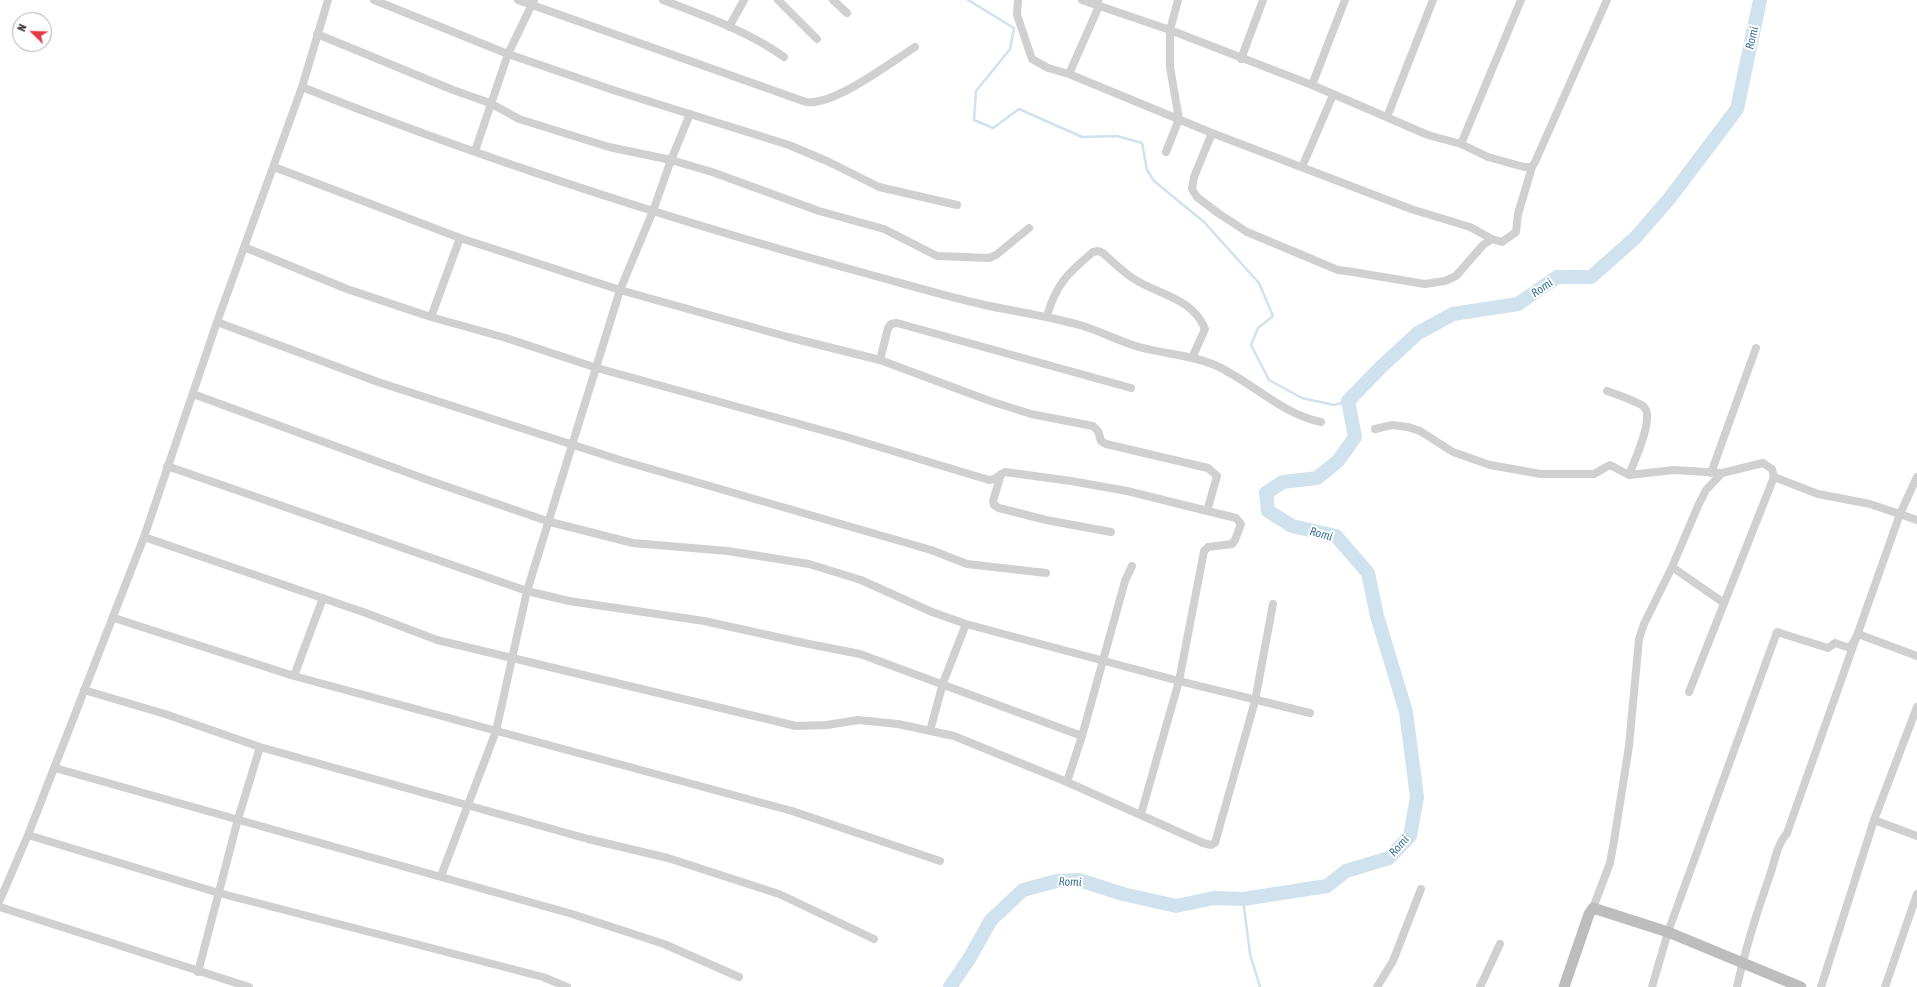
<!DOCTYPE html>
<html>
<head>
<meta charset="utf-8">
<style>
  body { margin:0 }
  #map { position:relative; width:1917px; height:987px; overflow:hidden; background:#fff; font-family:"Asap Condensed",sans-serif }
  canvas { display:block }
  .north { position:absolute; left:12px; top:12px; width:40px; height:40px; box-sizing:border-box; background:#fff; border:1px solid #adadad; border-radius:50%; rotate:293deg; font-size:11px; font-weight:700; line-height:16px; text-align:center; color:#333 }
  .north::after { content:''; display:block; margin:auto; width:14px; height:18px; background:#e63946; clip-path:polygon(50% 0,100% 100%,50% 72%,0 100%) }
</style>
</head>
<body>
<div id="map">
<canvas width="1917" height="987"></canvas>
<div class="north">N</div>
</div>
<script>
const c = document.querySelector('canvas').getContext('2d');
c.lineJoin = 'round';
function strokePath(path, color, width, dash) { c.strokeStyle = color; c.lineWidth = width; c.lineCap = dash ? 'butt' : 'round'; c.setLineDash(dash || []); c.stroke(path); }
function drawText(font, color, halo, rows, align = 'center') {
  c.font = font + ' "Asap Condensed",sans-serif'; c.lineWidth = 4; c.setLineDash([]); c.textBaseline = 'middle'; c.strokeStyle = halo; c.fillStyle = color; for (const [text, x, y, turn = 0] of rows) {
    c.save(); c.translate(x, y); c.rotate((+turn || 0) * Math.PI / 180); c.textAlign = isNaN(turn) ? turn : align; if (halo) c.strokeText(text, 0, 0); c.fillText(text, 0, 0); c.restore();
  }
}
strokePath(new Path2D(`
  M968,0l46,28 -4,21 -34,42 -2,29 19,8 26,-19 63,28 35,-1 25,7 5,27 7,11 50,41 55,61 14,33 -15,12 -7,17 18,35 33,18 32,7 14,-4
  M1243,899l7,55 10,33`), '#cfe2ee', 2.5);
strokePath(new Path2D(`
  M950,987l19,-28 22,-39 32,-30 34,-9 22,-1 44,14 53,12 38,-8 29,1 84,-13 19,-15 43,-13 21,-22 7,-39 -11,-85 -29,-96 -9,-43 -32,-37 -44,-10 -24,-15 -2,-18 17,-11 34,-4 21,-17 17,-24 -7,-36 33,-34 37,-34 35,-19 65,-10 39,-27h34l44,-39 34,-39 68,-90 23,-109`), '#cfe2ee', 14);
strokePath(new Path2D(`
  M374,0l134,54 108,37 173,54 40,17 50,25 78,18
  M518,0l288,102c28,4 84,-39 109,-55
  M663,0c42,16 86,32 121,57
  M778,0l39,39
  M833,0l14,13
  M1018,0l-1,15 15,44 16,9 21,6 143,59 199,76 59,18 22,12 10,3 14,-10 2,-18 14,-47 3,-5 72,-162
  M1082,0l88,30 142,55 116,50 33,9 27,13 36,10h8
  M729,27l15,-27
  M317,34l136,56 37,13 29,16 90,28 62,13 41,12 107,39 65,18 53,27 52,2 7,-3 33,-27
  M1241,59l22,-59
  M1069,74l30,-68 -1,-6
  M1312,85l33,-85
  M302,87c180,72 367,132 555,184 38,10 76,22 115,31 36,9 74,13 111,24 19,6 36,15 56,21 25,7 54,8 78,19 36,17 65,48 104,56
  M1387,117l46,-117
  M1212,133l-18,44 -2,12 5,8 21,16 29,19 91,38 15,2 72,12 20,-3 11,-5 27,-31 9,-6
  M1461,144l60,-144
  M475,151l33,-97 26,-54
  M1166,152l13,-33 -9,-52v-37l8,-30
  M274,167l186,71 160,52 168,47 92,23 110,41 41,13 62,12 5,5 3,10 5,3 102,24 9,8 -10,35
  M1302,167l31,-72
  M244,247l103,42 84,28 75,21 91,30 246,68 146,44 5,-1 11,-7 66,9 56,10 109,27 5,6 -6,16 -3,4 -24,3 -4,4 -25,130 -38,133
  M1047,316c9,-32 21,-43 46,-64l5,-1 5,2c10,9 20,19 31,26 25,16 59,19 71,50l-13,29
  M431,317l29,-79
  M217,322l161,60 242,78 311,90 36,14 79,9
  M880,360l8,-32 3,-4 6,-1 234,65
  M1607,391c8,3 32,11 37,16 11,10 -10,55 -15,68
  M193,394l232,85 125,43 83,21 95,8 81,13 52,16 71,32 34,12 213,57 131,32
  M1375,429l17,-4 16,2 12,4 33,21 37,13 51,9h53l16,-9 19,10 45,-5 48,3 41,-10 9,6 2,8 44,17 52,10 47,16
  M167,466l360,125 42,10 135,20 100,22 56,11 222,82
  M1711,473l45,-125
  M1001,474l-8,27 1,4 5,3 47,12 65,12
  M144,537l222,76 71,27 359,86 31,-1 31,-5 40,4 56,12 113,46 136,61 8,2 4,-2 40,-142 18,-97
  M1672,567l52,36
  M114,618l180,58 498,135 148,50
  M294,676l29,-78
  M84,690l81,24 95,33 328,92 80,19 111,36 95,45
  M1689,692l85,-215
  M930,731l13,-48 23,-59
  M55,768l517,146 92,30 75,33
  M1067,782l15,-46 43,-155 7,-15
  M1874,820l43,16
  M28,835l191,58 324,84 24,10
  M441,876l55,-145 31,-140 93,-301 33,-79 18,-51 19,-46
  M0,900l28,-65 116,-298 73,-215 85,-235 26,-87
  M0,907l249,80
  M1593,908l17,-45 4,-22 15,-95 10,-107 5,-15 28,-57 26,-61 8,-16 16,-17
  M198,972l40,-153 22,-72
  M1377,987l16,-26 28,-72
  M1480,987l20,-43
  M1652,987l16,-55 109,-300 51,16 7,-5 15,5 8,-14 59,22
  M1737,987c8,-38 20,-75 33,-112 5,-15 7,-30 17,-42l113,-319 17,-37
  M1821,987l53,-167 43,-113
  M1885,987l32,-93`), '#d0d0d0', 8);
strokePath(new Path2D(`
  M1564,987l25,-73 4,-6 75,24 133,55`), '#bdbdbd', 11);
drawText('italic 12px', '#3f7597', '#fff', [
  ["Romi",1752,38,-78],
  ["Romi",1542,288,-35],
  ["Romi",1321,534,15],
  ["Romi",1399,846,-49],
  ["Romi",1070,882,1]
]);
</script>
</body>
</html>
